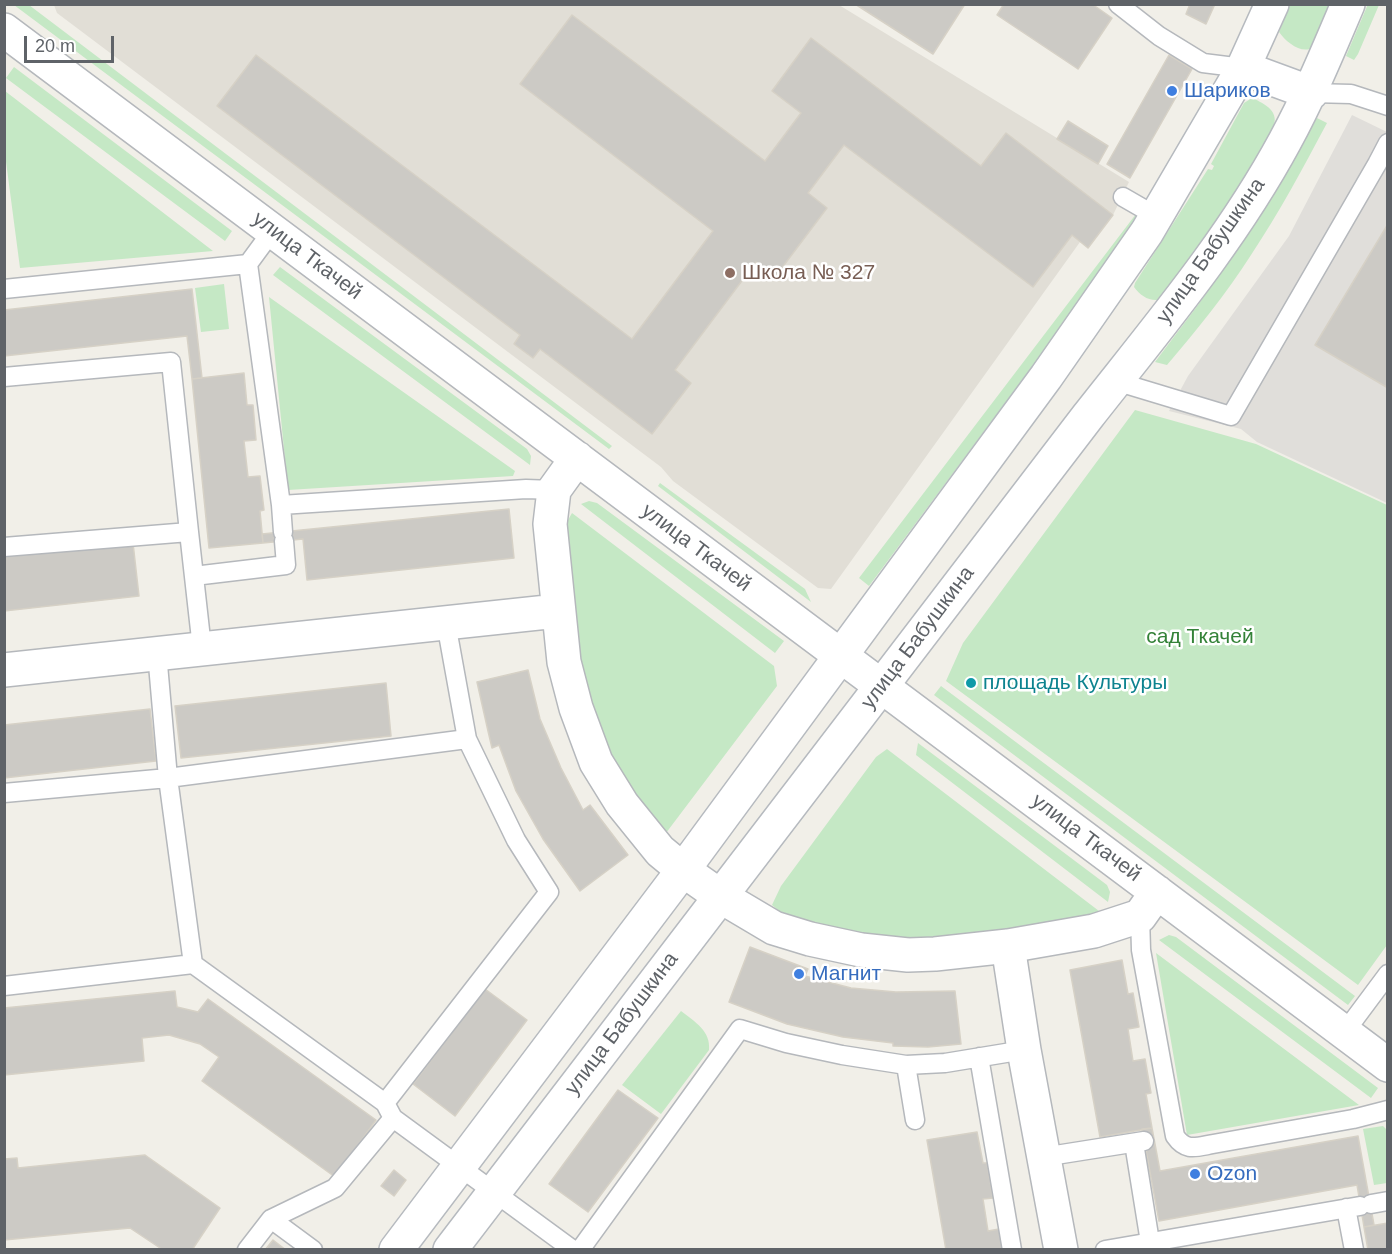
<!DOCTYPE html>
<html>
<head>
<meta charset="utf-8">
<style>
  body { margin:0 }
  #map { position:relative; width:1392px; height:1254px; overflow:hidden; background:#f1efe8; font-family:Helvetica,sans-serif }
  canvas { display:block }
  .frame { position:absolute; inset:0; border:6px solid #5f6368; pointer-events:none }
  .scale { position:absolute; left:24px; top:36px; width:90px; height:27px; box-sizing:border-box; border:3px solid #5f6368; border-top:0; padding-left:8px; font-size:18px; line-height:21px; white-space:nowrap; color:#5f6368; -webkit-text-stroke:4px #fff; paint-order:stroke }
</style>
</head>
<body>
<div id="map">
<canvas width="1392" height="1254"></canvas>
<div class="frame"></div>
<div class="scale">20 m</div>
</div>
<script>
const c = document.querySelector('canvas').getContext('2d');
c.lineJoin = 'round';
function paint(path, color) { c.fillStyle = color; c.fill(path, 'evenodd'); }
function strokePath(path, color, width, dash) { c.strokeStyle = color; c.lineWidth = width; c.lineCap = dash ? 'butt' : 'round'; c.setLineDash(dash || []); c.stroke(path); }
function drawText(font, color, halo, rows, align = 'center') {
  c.font = font + ' Helvetica,sans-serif'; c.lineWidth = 5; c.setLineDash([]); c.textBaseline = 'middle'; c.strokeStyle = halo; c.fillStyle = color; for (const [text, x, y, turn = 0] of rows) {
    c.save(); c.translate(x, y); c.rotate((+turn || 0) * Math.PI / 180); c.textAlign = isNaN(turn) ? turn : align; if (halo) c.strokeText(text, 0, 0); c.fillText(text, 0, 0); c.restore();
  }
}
paint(new Path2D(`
  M1352,115l35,17v371l-130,-61 -16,-13 -72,-18 19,-35 101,-140z`), '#e0deda');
paint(new Path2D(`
  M54,5h785l290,177 -16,33 -25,33 -8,-6 -249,347 -13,-1 -145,-107 -12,-14 -604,-454z`), '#e1ded6');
paint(new Path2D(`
  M1368,4l11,1 -21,49 -4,6 -8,-4z
  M14,5h15l583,441 -3,3z
  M1290,5h41l-19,43c-11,6 -26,-6 -33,-16z
  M14,67l218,164 -7,10 -219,-163z
  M4,91h1l208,160 -193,17 -15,-114z
  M1252,98c14,6 28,14 21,30 -33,60 -71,115 -112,170l-3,2c-10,1 -18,-5 -24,-13l1,-4 73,-114 4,1 2,-4 -3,-2 33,-61z
  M1317,118l10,5c-24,45 -48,90 -76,132 -25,39 -54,75 -84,110l-12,-3 43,-57 62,-90z
  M1136,214l7,4 -274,368 -10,-8z
  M280,267l247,182 4,7 -1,9 -257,-190z
  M224,284l5,45 -28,3 -6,-44z
  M269,297l246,174 -2,5 -225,14z
  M1135,410l121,34 131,61v440l-29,40 -412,-304 17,-38z
  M660,483l145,106 6,13 -153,-116z
  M589,501l8,2 187,138 -9,12 -194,-149z
  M572,513l202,153 3,20 -111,147 -31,-37 -25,-42 -20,-50 -13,-44 -14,-131z
  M941,686l414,310 -7,9 -414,-310z
  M918,743l189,142 3,7 -2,10 -192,-147z
  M887,749l212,162 -14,6 -159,26 -61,-7 -54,-11 -27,-10 -12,-10 9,-19 95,-129z
  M1169,935l7,2 202,151 -7,10 -212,-158z
  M1156,953l203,152 -172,30z
  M681,1011c14,11 30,20 28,39l-48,64 -39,-29z
  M1383,1126l4,4v53l-13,2 -11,-56z`), '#c5e8c5');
const building = new Path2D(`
  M855,4h110l-32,50z
  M1004,4h88l20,14 -34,51 -81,-54z
  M1190,4h25l-9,20 -20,-10z
  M572,15l193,146 36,-48 -29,-22 39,-53 170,128 25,-33 107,82 -25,33 -16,-13 -39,52 -189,-142 -36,48 19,15 -52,69 -19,-15 -81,108 16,13 -39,51 -112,-85 -7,9 -19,-14 6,-9 -303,-229 39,-51 376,284 81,-108 -193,-147z
  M1169,55l23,14 -62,109 -23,-14z
  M1068,121l40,25 -10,18 -41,-25z
  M1388,224v164l-73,-43z
  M192,289l10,89 -10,1 -5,-43 -183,20v-46z
  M244,373l3,32h6l3,35 -12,1 4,36 12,-1 4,34 -4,1 3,32 -54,5 -17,-169z
  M509,509l5,49 -207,22 -4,-41 -40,4 -1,-9z
  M133,543l6,53 -135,15v-54z
  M528,670l12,49 21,49 22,42 7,-5 38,50 -48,36 -37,-52 -27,-48 -17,-46 -7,3 -4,-17 -11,-49z
  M386,683l5,53 -210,22 -6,-52z
  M150,709l6,52 -152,17v-53z
  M750,947l58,22 -3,7 46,12 45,4 59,-1 6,53 -33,3 -35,-1v-3l-50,-6 -56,-13 -58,-22z
  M1122,960l6,34 5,-1 6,34 -11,2 5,32 12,-2 6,34 -5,1 6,34 -52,9 -30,-167z
  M485,989l42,31 -72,96 -42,-32z
  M175,991l2,16 21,5 10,-13 168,121 -41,57 -133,-96 17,-24 -19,-13 -31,-9 -27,3 2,23 -140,14v-67z
  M618,1090l40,28 -70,94 -39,-28z
  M1152,1128l8,43 198,-35 16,89 -10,2 -7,-42 -198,36 -17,-92z
  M977,1132l6,31h4l6,35 -10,1 5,32 11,-2 4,21h-57l-19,-110z
  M145,1155l75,53 -28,42h-29l-33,-22 -126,12v-81l13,-1 1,10z
  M394,1170l12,10 -12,16 -13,-10z
  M1388,1223v27h-20l-4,-23z
  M273,1240l13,10h-21z`);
paint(building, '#cccac5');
strokePath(building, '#d6d1c6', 1.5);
const lane = new Path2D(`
  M1118,4l41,32 44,27 40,5
  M1311,93l40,1 37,12
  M1123,197l33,19
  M248,264l33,241 245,-16 28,1
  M4,289l244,-25 25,-34
  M4,377l167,-15 18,170
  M1115,381l116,35 146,-252 11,-21
  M281,505l2,27
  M4,547l185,-15 13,116
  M194,576l92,-11 -2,-24
  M446,623l21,116
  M4,793l164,-15 299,-39 49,101 33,52 -164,211
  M1140,916l1,34 34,186c11,16 21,11 38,8l140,-25 35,-9
  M193,964l192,139 8,15 180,132
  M4,986l189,-22 -25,-186 -11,-125
  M1344,1033l44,-59
  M979,1057l33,193
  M906,1065l9,55
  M1134,1143l16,99
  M1043,1157l101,-16
  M1371,1204l17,-3
  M1346,1208l8,42
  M271,1219l42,31
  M247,1250l24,-31 64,-31 58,-70
  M580,1250l160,-221 46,14 56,12 64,10 39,-2 79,-13
  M1105,1250l255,-44`);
const street = new Path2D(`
  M4,30l1384,1035
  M577,458l-23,32 -4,34 14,138 12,46 20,54 26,42 38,47 23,19 37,26 54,32 36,11 51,11 47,5 27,-1 73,-8 86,-15 46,-15 17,-24
  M4,670l553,-59
  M1008,946l16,104 37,200`);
const secondary = new Path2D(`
  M1243,68l68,25
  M396,1250l287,-380 363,-493 101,-145 96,-164 29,-64
  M450,1250l638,-834c70,-89 143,-175 197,-275 24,-44 43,-90 63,-137`);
strokePath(lane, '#b5b8bc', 21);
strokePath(street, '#b5b8bc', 36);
strokePath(secondary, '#b6babf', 36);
strokePath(lane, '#fff', 18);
strokePath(street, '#fff', 33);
strokePath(secondary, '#fff', 33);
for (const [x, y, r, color] of [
  [1172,91,6,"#3f7fe0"],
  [730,273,6,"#8d6e63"],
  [971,683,6,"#0f9aa8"],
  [799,974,6,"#3f7fe0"],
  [1195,1174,6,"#3f7fe0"]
]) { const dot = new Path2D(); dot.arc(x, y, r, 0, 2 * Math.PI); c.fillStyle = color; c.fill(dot); strokePath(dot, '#fff', 2); }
drawText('21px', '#366cbe', '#fff', [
  ["Шариков",1184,91],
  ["Магнит",811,974],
  ["Ozon",1207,1174]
], 'left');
drawText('21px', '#5f6368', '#fff', [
  ["улица Бабушкина",1211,251,-55],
  ["улица Ткачей",307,256,37],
  ["улица Ткачей",696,548,37],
  ["улица Бабушкина",918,638,-53],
  ["улица Ткачей",1086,838,37],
  ["улица Бабушкина",622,1024,-53]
]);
drawText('21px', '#785e54', '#fff', [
  ["Школа № 327",742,273]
], 'left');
drawText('21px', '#348238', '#fff', [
  ["сад Ткачей",1200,637]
]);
drawText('21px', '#0d838f', '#fff', [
  ["площадь Культуры",983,683]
], 'left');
</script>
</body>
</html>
